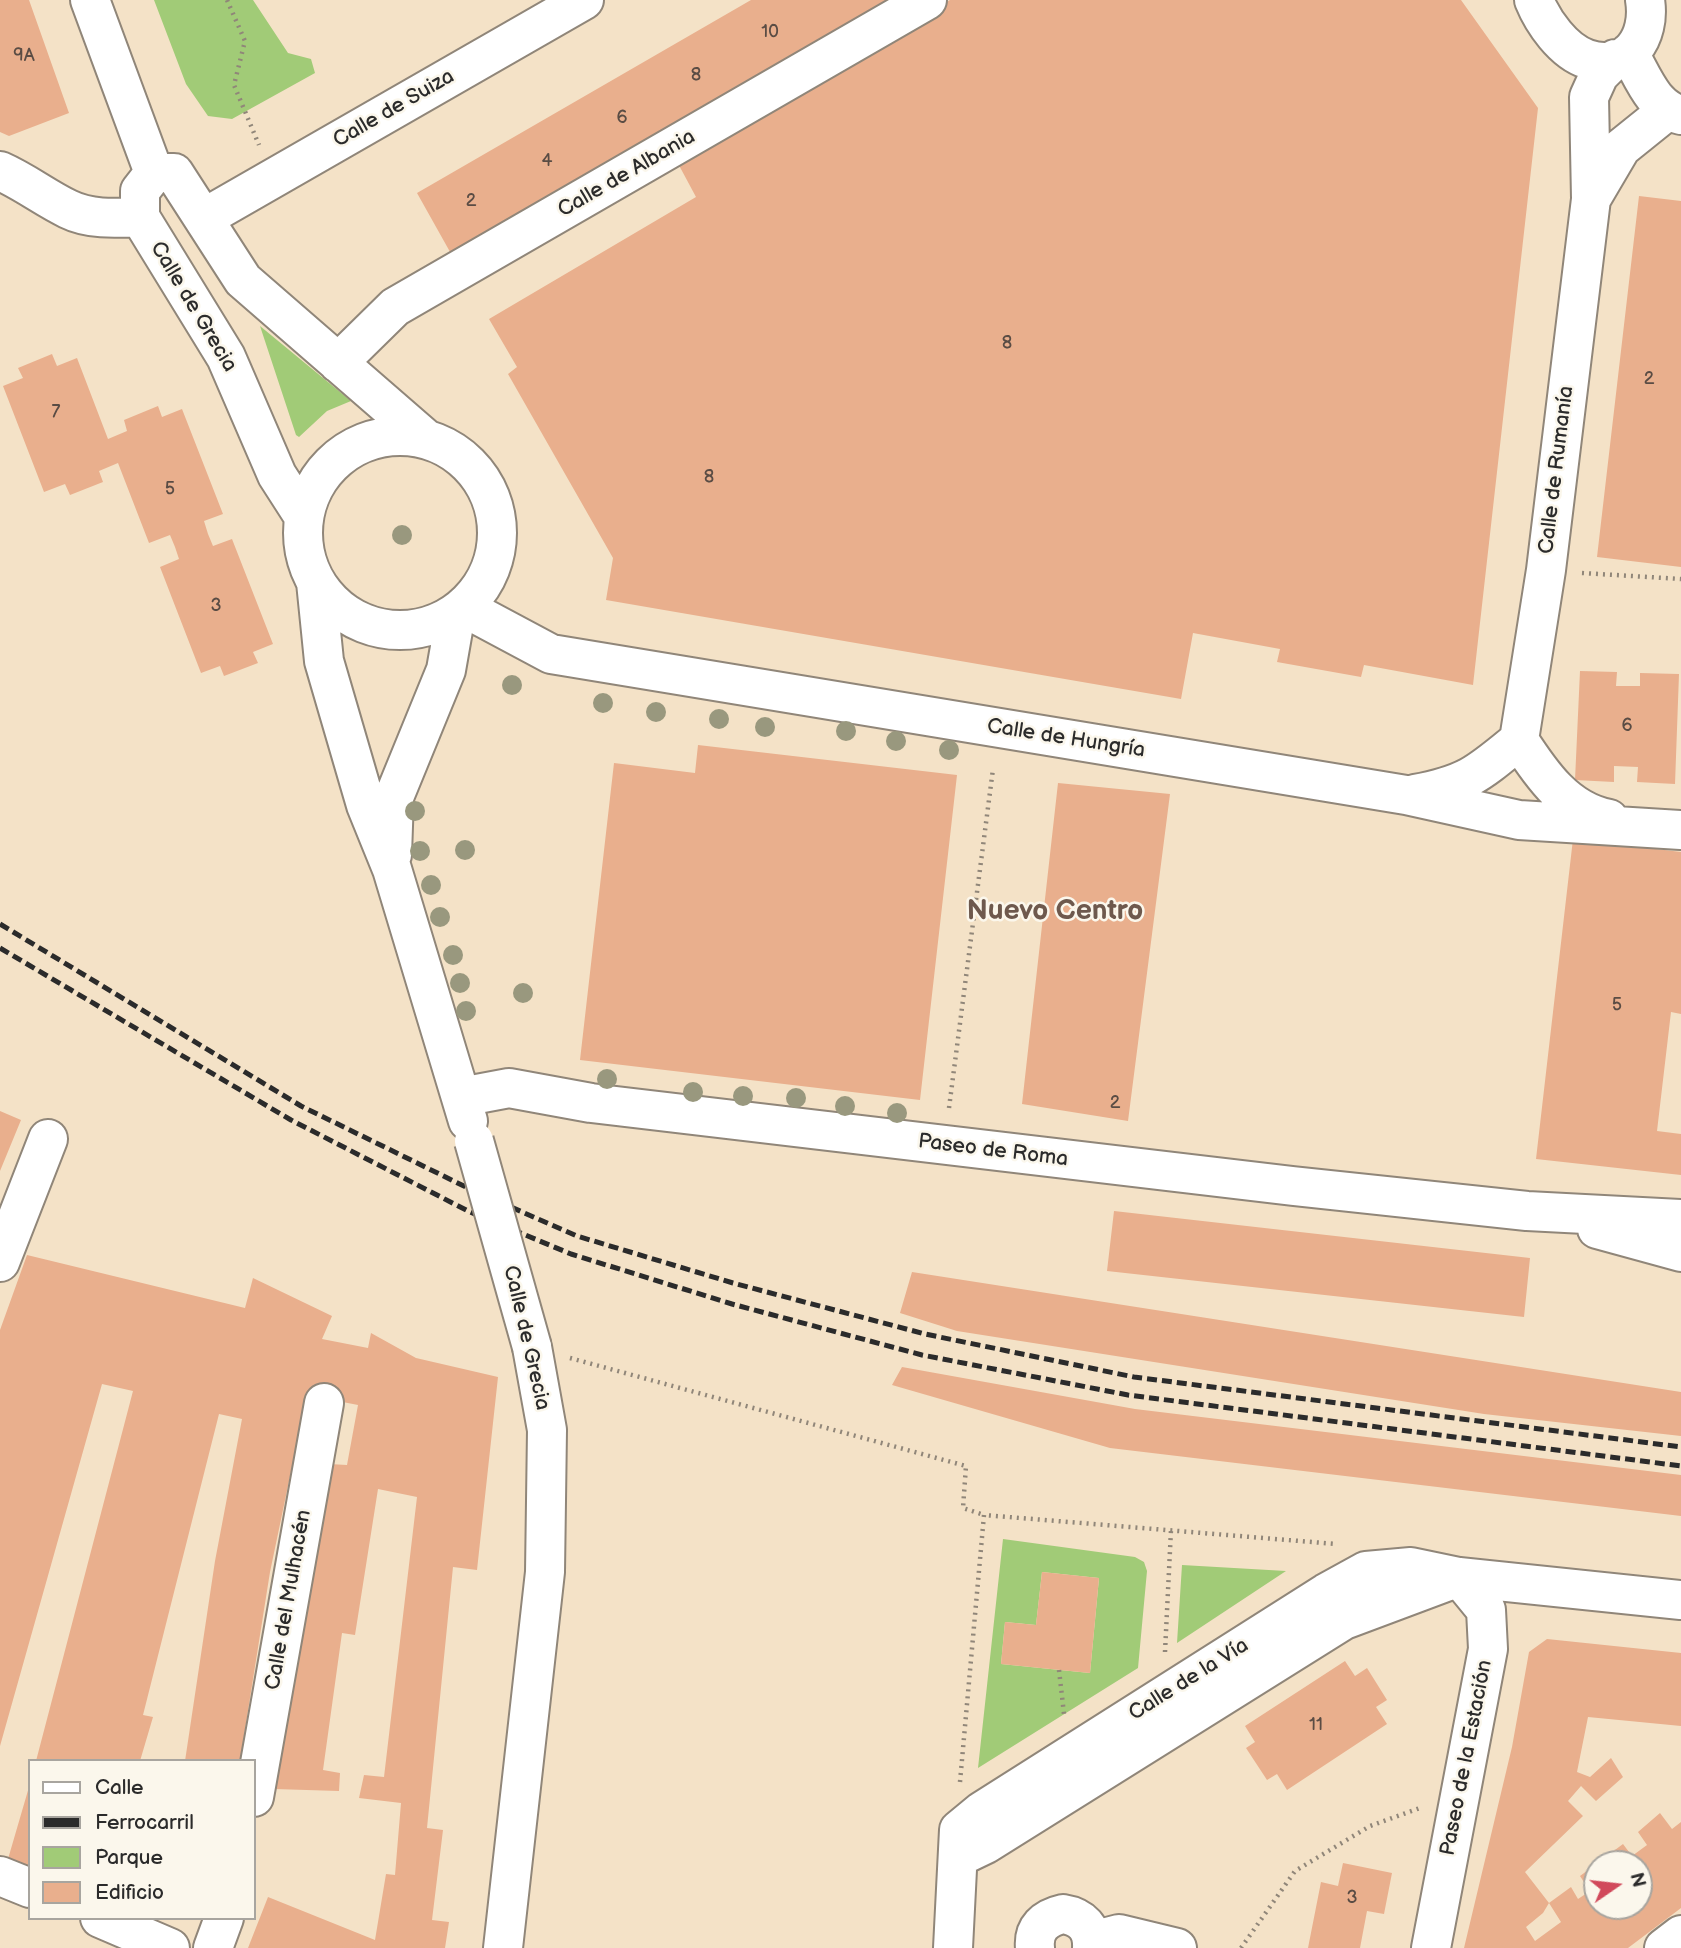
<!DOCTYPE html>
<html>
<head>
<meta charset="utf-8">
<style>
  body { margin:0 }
  #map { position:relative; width:1681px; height:1948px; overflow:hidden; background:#f4e2c7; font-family:"Balsamiq Sans",sans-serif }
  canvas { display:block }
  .legend { position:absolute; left:28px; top:1759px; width:228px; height:161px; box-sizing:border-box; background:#fbf7ec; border:2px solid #a8a59f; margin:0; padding:9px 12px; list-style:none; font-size:21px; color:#2b2b2b }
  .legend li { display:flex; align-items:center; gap:14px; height:35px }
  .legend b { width:35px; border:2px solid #a8a59f }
  .north { position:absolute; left:1583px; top:1850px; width:70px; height:70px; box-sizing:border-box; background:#fbf7ec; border:2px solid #a8a59f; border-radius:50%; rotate:76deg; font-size:19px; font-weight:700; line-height:28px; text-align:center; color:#2b2b2b }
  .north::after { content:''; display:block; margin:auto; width:24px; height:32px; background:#d1495b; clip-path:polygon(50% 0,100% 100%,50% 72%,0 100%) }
</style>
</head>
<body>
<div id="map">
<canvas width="1681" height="1948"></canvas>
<ul class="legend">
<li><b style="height:9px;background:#fff"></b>Calle</li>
<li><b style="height:9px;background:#2b2b2b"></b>Ferrocarril</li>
<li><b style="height:19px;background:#a1cb77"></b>Parque</li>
<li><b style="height:19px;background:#e9af8d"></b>Edificio</li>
</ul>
<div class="north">N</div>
</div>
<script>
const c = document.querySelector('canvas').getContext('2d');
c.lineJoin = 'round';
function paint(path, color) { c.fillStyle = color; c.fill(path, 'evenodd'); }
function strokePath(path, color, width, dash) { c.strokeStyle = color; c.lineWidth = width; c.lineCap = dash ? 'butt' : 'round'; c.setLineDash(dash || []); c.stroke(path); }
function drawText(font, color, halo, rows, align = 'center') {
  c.font = font + ' "Balsamiq Sans",sans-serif'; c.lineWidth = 5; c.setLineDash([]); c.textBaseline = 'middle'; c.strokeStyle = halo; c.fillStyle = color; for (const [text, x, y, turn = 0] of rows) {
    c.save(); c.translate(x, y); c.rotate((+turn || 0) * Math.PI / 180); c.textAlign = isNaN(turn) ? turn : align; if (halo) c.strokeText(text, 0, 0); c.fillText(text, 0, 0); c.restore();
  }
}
paint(new Path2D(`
  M154,0h99l35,53 23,6 4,14 -83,46 -24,-3 -22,-32z
  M260,326l91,75 -24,10 -28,26 -3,-2z
  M1003,1539l132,18 9,5 3,9 -9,97 -160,100zM1042,1572l57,6 -9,95 -89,-9 4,-42 31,3z
  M1182,1565l104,6 -109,72z`), '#a1cb77');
paint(new Path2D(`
  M0,0h29l40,113 -60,23 -9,-4z
  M751,0h149l-446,259 -37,-66z
  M950,0h511l77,108 -65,577 -109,-20 -3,12 -84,-15 3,-13 -87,-16 -12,66 -575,-99 7,-42 -105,-184 9,-7 -28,-48 207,-122 -22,-41z
  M1639,196l42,5v366l-84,-10z
  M52,354l5,12 20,-8 31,81 19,-8 -3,-11 34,-14 4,11 20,-8 41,105 -19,7 4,13 5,12 19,-7 41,105 -20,8 5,11 -34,13 -4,-10 -19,7 -41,-106 19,-8 -4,-12 -5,-12 -21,8 -31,-80 -19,8 4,11 -33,13 -5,-11 -21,8 -41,-106 20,-8 -5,-10z
  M1580,671l37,1 -1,14h24v-13l39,1 -4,110 -38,-2 1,-15 -24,-1v16l-39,-2z
  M698,745l259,30 -37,325 -340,-40 34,-297 81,10z
  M1058,783l112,11 -42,327 -106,-17z
  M1573,839l108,13v162l-10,-2 -14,119 24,3v41l-145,-16z
  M0,1111l21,9 -21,51z
  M1114,1211l416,47 -6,59 -417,-46z
  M27,1255l218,53 8,-30 79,38 -10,23 46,9 3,-15 45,25 82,19 -21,193 -24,-3 -26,261 16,2 -11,90 17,2 -4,26h-197l20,-51 107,43 11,-66 9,1 6,-72 -42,-5 5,-23 20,2 33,-280 -39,-8 -23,146 -13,-2 -19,137 17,3 -1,18 -65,-2 19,-163 11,2 25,-164 18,1 11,-60 -51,-10 -37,177 -30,189h-55l30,-200 27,-142 -23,-5 -76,301 10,2 -13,44h-104l97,-370 -31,-7 -102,362v-416z
  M912,1272l769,120v44l-197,-22 -527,-83 -57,-18z
  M902,1367l233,42 546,66v41l-571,-68 -218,-63z
  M1042,1572l57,6 -9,95 -89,-9 4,-42 31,3z
  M1547,1639l134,14v73l-93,-9 -11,55 13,5 21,-19 12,19 -27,24 -15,-15 -13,15 15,15 -58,56 24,31 22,-16 7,12 12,-8 -10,-15 43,-32 9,12 15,-11 -9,-13 22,-19 12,16 9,-7v86l-53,40h-164l48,-201 17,-95zM1597,1864h42v42h-42zM1549,1903l12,19 -26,19 -9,-14 17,-14z
  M1345,1661l10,15 12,-8 20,32 -11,7 11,17 -100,66 -10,-16 -10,6 -21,-32 9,-6 -10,-16z
  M29,1787h1v80l-22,-8z
  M1343,1863l49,10 -8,41 -17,-3 -7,37h-52l13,-66 17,4z`), '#e9af8d');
const minor = new Path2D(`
  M90,0l64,173
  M1534,0c9,22 29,51 53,59 41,14 64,-22 58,-59
  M1629,53c14,24 24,55 52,62
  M0,171c25,11 45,27 68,38 22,11 49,9 72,8
  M154,173l-14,18v26l86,140 51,118 27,42
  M154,173h20l69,107 183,159
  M1591,199l30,-51 46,-37
  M204,218l380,-218
  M338,363l57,-56 532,-307
  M303 533a97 97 0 1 1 194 0a97 97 0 1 1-194 0Z
  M316,582l8,79 42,144 26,64 76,252
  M463,607l88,47 855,141 113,25 162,10
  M1519,740c22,34 47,71 90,79
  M1415,794c53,-10 64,-21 104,-54l27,-170 45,-371 -2,-102 10,-22 16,-16
  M392,855l2,-58 52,-127 10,-57
  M461,1097l48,-9 82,15 702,83 234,25 154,8
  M1597,1229l84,23
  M0,1262l48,-123
  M254,1797l70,-394
  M959,1857l27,-13 358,-224 115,-43
  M0,1876l30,12
  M100,1918l70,30
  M1092,1941l27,-7 58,14
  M213,1948l11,-30
  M503,1948l42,-376 2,-142 -15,-83
  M953,1948l6,-118 23,-19 344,-218 40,-22 45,-4 48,10 222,23
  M1035,1948c-2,-20 10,-30 28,-34 19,3 30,14 29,34
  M1431,1948l57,-299 -2,-39 -27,-33
  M1664,1948l17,-13`);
strokePath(minor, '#908679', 42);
strokePath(new Path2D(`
  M227,0l18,41 -11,44 25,60
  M1582,573l99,6
  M949,1108l44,-339
  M570,1358l396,108 -3,42 21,7
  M1165,1652l6,-122
  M1059,1670l5,44
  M960,1782l24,-267 352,29
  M1241,1948l54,-77 75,-45 50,-18`), '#908679', 4.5, [2, 5]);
strokePath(minor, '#fff', 38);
strokePath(new Path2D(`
  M0,924l301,182 171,84 105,46 156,47 192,51 209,43 547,70
  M0,948l291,172 179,92 101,42 161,50 190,51 206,40 553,71`), '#2b2b2b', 5, [10, 5]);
const minorBridge = new Path2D(`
  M474,1141l58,206`);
strokePath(minorBridge, '#908679', 42, []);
strokePath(minorBridge, '#fff', 38);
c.fillStyle = '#99987e';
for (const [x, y] of [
  [402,535],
  [512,685],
  [603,703],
  [656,712],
  [719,719],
  [765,727],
  [846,731],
  [896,741],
  [949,750],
  [415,811],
  [465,850],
  [420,851],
  [431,885],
  [440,917],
  [453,955],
  [460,983],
  [523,993],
  [466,1011],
  [607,1079],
  [693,1092],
  [743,1096],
  [796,1098],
  [845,1106],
  [897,1113]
]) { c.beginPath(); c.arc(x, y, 10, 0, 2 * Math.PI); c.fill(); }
drawText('18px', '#5a4c44', null, [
  ["10",770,32],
  ["9A",24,56],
  ["8",696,75],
  ["6",622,118],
  ["4",547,161],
  ["2",471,201],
  ["8",1007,343],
  ["2",1649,379],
  ["7",56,412],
  ["8",709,477],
  ["5",170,489],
  ["3",216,606],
  ["6",1627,726],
  ["5",1617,1005],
  ["2",1115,1103],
  ["11",1316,1725],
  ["3",1352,1898]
]);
drawText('21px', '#2b2b2b', '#fbf7ec', [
  ["Calle de Suiza",394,109,-30],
  ["Calle de Albania",627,174,-30],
  ["Calle de Grecia",193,307,59],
  ["Calle de Rumanía",1557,470,-83],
  ["Calle de Hungría",1066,739,9],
  ["Paseo de Roma",993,1151,7],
  ["Calle de Grecia",526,1338,77],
  ["Calle del Mulhacén",289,1600,-80],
  ["Calle de la Vía",1189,1680,-32],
  ["Paseo de la Estación",1467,1758,-79]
]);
drawText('bold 28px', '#6e594d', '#fbf7ec', [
  ["Nuevo Centro",1055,912]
]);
</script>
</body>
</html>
